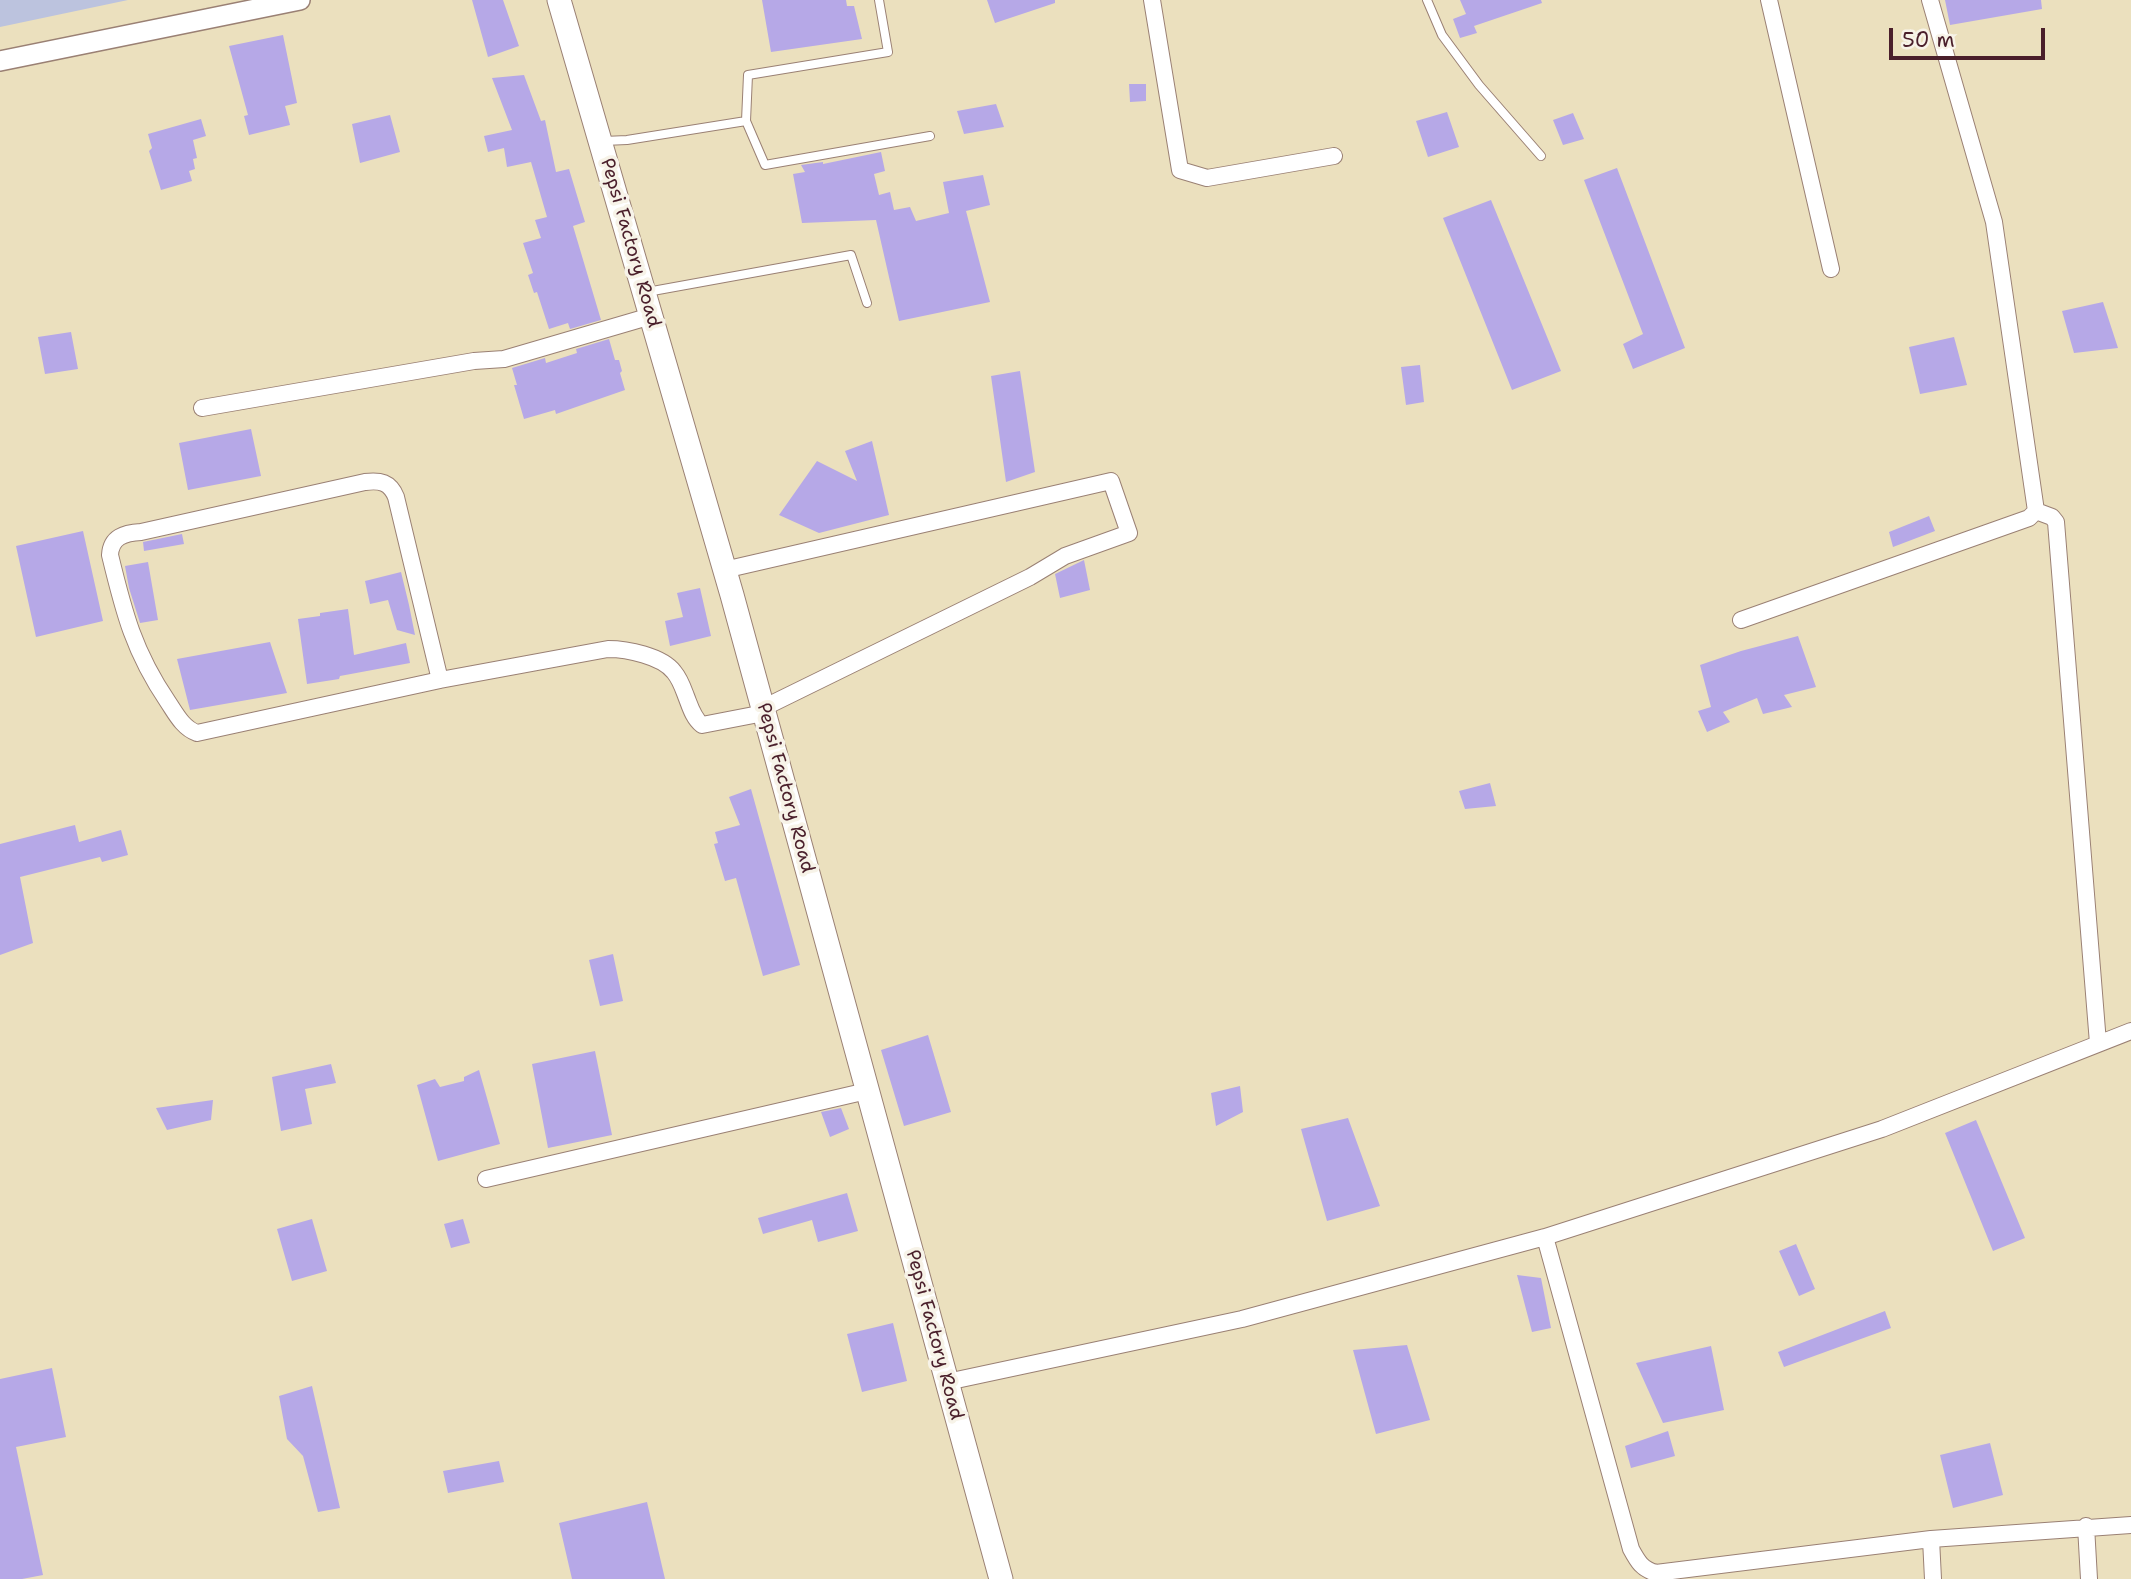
<!DOCTYPE html>
<html>
<head>
<meta charset="utf-8">
<style>
  body { margin:0 }
  #map { position:relative; width:2131px; height:1579px; overflow:hidden; background:#ebe0be; font-family:"Shantell Sans",sans-serif }
  canvas { display:block }
  .scale { position:absolute; left:1889px; top:28px; width:156px; height:32px; box-sizing:border-box; border:4px solid #4a1f2b; border-top:0; padding-left:9px; font-size:21px; line-height:24px; white-space:nowrap; color:#4a1f2b; -webkit-text-stroke:5px #f7f3e8; paint-order:stroke }
</style>
</head>
<body>
<div id="map">
<canvas width="2131" height="1579"></canvas>
<div class="scale">50 m</div>
</div>
<script>
const c = document.querySelector('canvas').getContext('2d');
c.lineJoin = 'round';
function paint(path, color) { c.fillStyle = color; c.fill(path, 'evenodd'); }
function strokePath(path, color, width, dash) { c.strokeStyle = color; c.lineWidth = width; c.lineCap = dash ? 'butt' : 'round'; c.setLineDash(dash || []); c.stroke(path); }
function drawText(font, color, halo, rows, align = 'center') {
  c.font = font + ' "Shantell Sans",sans-serif'; c.lineWidth = 7; c.setLineDash([]); c.textBaseline = 'middle'; c.strokeStyle = halo; c.fillStyle = color; for (const [text, x, y, turn = 0] of rows) {
    c.save(); c.translate(x, y); c.rotate((+turn || 0) * Math.PI / 180); c.textAlign = isNaN(turn) ? turn : align; if (halo) c.strokeText(text, 0, 0); c.fillText(text, 0, 0); c.restore();
  }
}
paint(new Path2D(`
  M0,0h128l-128,27z`), '#bcc3de');
paint(new Path2D(`
  M472,0h31l16,46 -31,11z
  M762,0h84l1,6h7l8,33 -91,13z
  M987,0h68v3l-60,20z
  M1460,0h81l1,3 -68,23 3,7 -17,5 -7,-19 13,-5z
  M1945,0h96l1,9 -92,16z
  M283,35l14,68 -12,3 5,19 -41,10 -5,-19 4,-1 -19,-69z
  M524,75l17,46 4,-1 11,52 13,-3 16,53 -12,4 28,94 -31,9 -2,-6 -19,6 -12,-37 -3,1 -6,-18 5,-2 -10,-30 18,-5 -6,-18 12,-3 -16,-55 -24,5 -3,-19 -16,4 -4,-16 28,-6 -20,-52z
  M1129,84h17v17l-16,1z
  M996,104l8,23 -40,7 -7,-23z
  M1447,112l12,35 -31,10 -12,-36z
  M1573,113l11,26 -21,6 -10,-25z
  M390,115l10,37 -40,11 -8,-39z
  M201,119l5,17 -13,4 4,18 -4,1 2,10 -6,2 3,10 -31,9 -12,-39 3,-3 -4,-14z
  M881,152l4,19 -11,3 5,21 11,-3 4,18 16,-3 6,14 33,-8 -6,-31 40,-7 7,30 -24,6 24,91 -91,19 -23,-101 -74,3 -9,-49 12,-2 -4,-7 22,-3v2z
  M1617,168l68,180 -52,21 -10,-25 20,-10 -59,-154z
  M1491,200l70,171 -49,19 -69,-172z
  M2103,302l15,46 -44,5 -12,-42z
  M71,332l7,37 -33,5 -7,-37z
  M1954,337l13,48 -47,9 -11,-47z
  M609,339l6,21h4l3,11 -2,2 5,17 -69,24 -1,-4 -31,9 -10,-34h3l-5,-17 33,-10 1,5 31,-10 -1,-4z
  M1420,365l4,37 -18,3 -5,-38z
  M1020,371l15,101 -29,10 -15,-106z
  M251,429l10,47 -73,14 -9,-47z
  M872,441l17,74 -70,18 -40,-18 38,-54 40,20 -12,-30z
  M1929,516l6,15 -42,16 -4,-15z
  M83,531l20,90 -67,16 -20,-91z
  M182,534l2,10 -40,7 -1,-9z
  M1084,560l6,30 -30,8 -5,-24z
  M148,562l10,58 -18,3 -11,-35 -4,-22z
  M401,572l8,33 6,30 -18,-5 -9,-30 -18,4 -5,-23z
  M700,588l11,48 -41,10 -5,-25 18,-4 -6,-24z
  M348,609l6,46 52,-12 4,20 -70,13 -1,3 -32,5 -9,-65 22,-3v-3z
  M1798,636l18,51 -32,8 8,12 -29,7 -6,-16 -34,14 7,10 -23,10 -9,-21 13,-4 -11,-42 41,-14z
  M270,642l17,51 -97,17 -13,-51z
  M1490,783l6,23 -31,3 -6,-18z
  M751,789l49,176 -37,11 -27,-98 -11,3 -11,-37 4,-1 -3,-11 25,-7 -11,-28z
  M75,825l4,17 42,-12 7,25 -26,7 -2,-5 -80,20 13,66 -33,12v-111z
  M613,954l10,47 -23,5 -11,-46z
  M928,1035l23,77 -47,14 -23,-76z
  M595,1051l17,84 -64,13 -16,-84z
  M331,1064l5,19 -31,6 7,35 -31,7 -9,-54z
  M479,1070l21,74 -62,17 -21,-76 18,-6 5,8 24,-6v-4z
  M1240,1086l3,26 -27,14 -5,-33z
  M213,1100l-2,20 -44,10 -11,-22z
  M841,1108l8,21 -19,8 -9,-25z
  M1348,1118l32,88 -53,15 -26,-92z
  M1976,1120l49,118 -32,13 -48,-118z
  M847,1193l11,38 -40,11 -6,-22 -49,14 -5,-16z
  M312,1219l15,52 -35,10 -15,-52z
  M463,1219l7,24 -19,5 -7,-24z
  M1796,1244l19,45 -16,7 -20,-45z
  M1517,1275l24,3 10,50 -19,4z
  M1885,1311l6,17 -107,39 -6,-15z
  M893,1323l14,58 -45,11 -15,-58z
  M1407,1345l23,75 -54,14 -23,-84z
  M1711,1346l13,64 -61,13 -27,-60z
  M52,1368l14,69 -50,10 27,128 -21,4h-22v-200z
  M312,1386l28,122 -22,4 -15,-56 -16,-17 -8,-43z
  M1668,1431l7,25 -44,12 -6,-22z
  M1990,1443l13,52 -50,13 -13,-53z
  M499,1461l5,21 -56,11 -5,-22z
  M647,1502l18,77h-93l-13,-56z`), '#b6a8e7');
const service = new Path2D(`
  M1427,0l15,35 37,50 62,71
  M746,121l19,44 165,-29
  M604,141l23,-1 119,-19 2,-46 140,-23 -9,-52
  M647,292l204,-37 16,48`);
const minor = new Path2D(`
  M1152,0l28,170 27,8 127,-22
  M1769,0l62,269
  M202,408l272,-47 30,-2 147,-43
  M2036,511l16,6 4,5 42,521
  M724,570l387,-89 18,52 -64,23 -35,21 -267,131
  M1741,620l288,-102 7,-7 -42,-289 -64,-222
  M440,680l-44,-183c-6,-15 -16,-17 -31,-15l-224,50c-17,1 -30,5 -31,23 14,58 24,97 58,147 8,12 15,26 29,31l243,-53 168,-31c19,0 54,7 66,23 6,7 9,16 12,24 4,10 7,22 16,29l62,-12
  M486,1179l381,-88
  M1545,1237l86,312c7,13 11,20 25,24l275,-34 200,-14
  M947,1382l295,-63 303,-82 337,-108 249,-98
  M2086,1526l3,53
  M1931,1539l2,40`);
const tertiary = new Path2D(`
  M0,61l300,-61`);
const secondary = new Path2D(`
  M559,0l173,595 269,984`);
strokePath(service, '#9a8074', 10);
strokePath(minor, '#9a8074', 18);
strokePath(tertiary, '#9a8074', 22);
strokePath(secondary, '#9a8074', 25);
strokePath(service, '#fff', 8);
strokePath(minor, '#fff', 16);
strokePath(tertiary, '#fff', 19);
strokePath(secondary, '#fff', 23);
drawText('19px', '#4a1f2b', '#f7f3e8', [
  ["Pepsi Factory Road",630,243,74],
  ["Pepsi Factory Road",785,788,75],
  ["Pepsi Factory Road",934,1335,75]
]);
</script>
</body>
</html>
